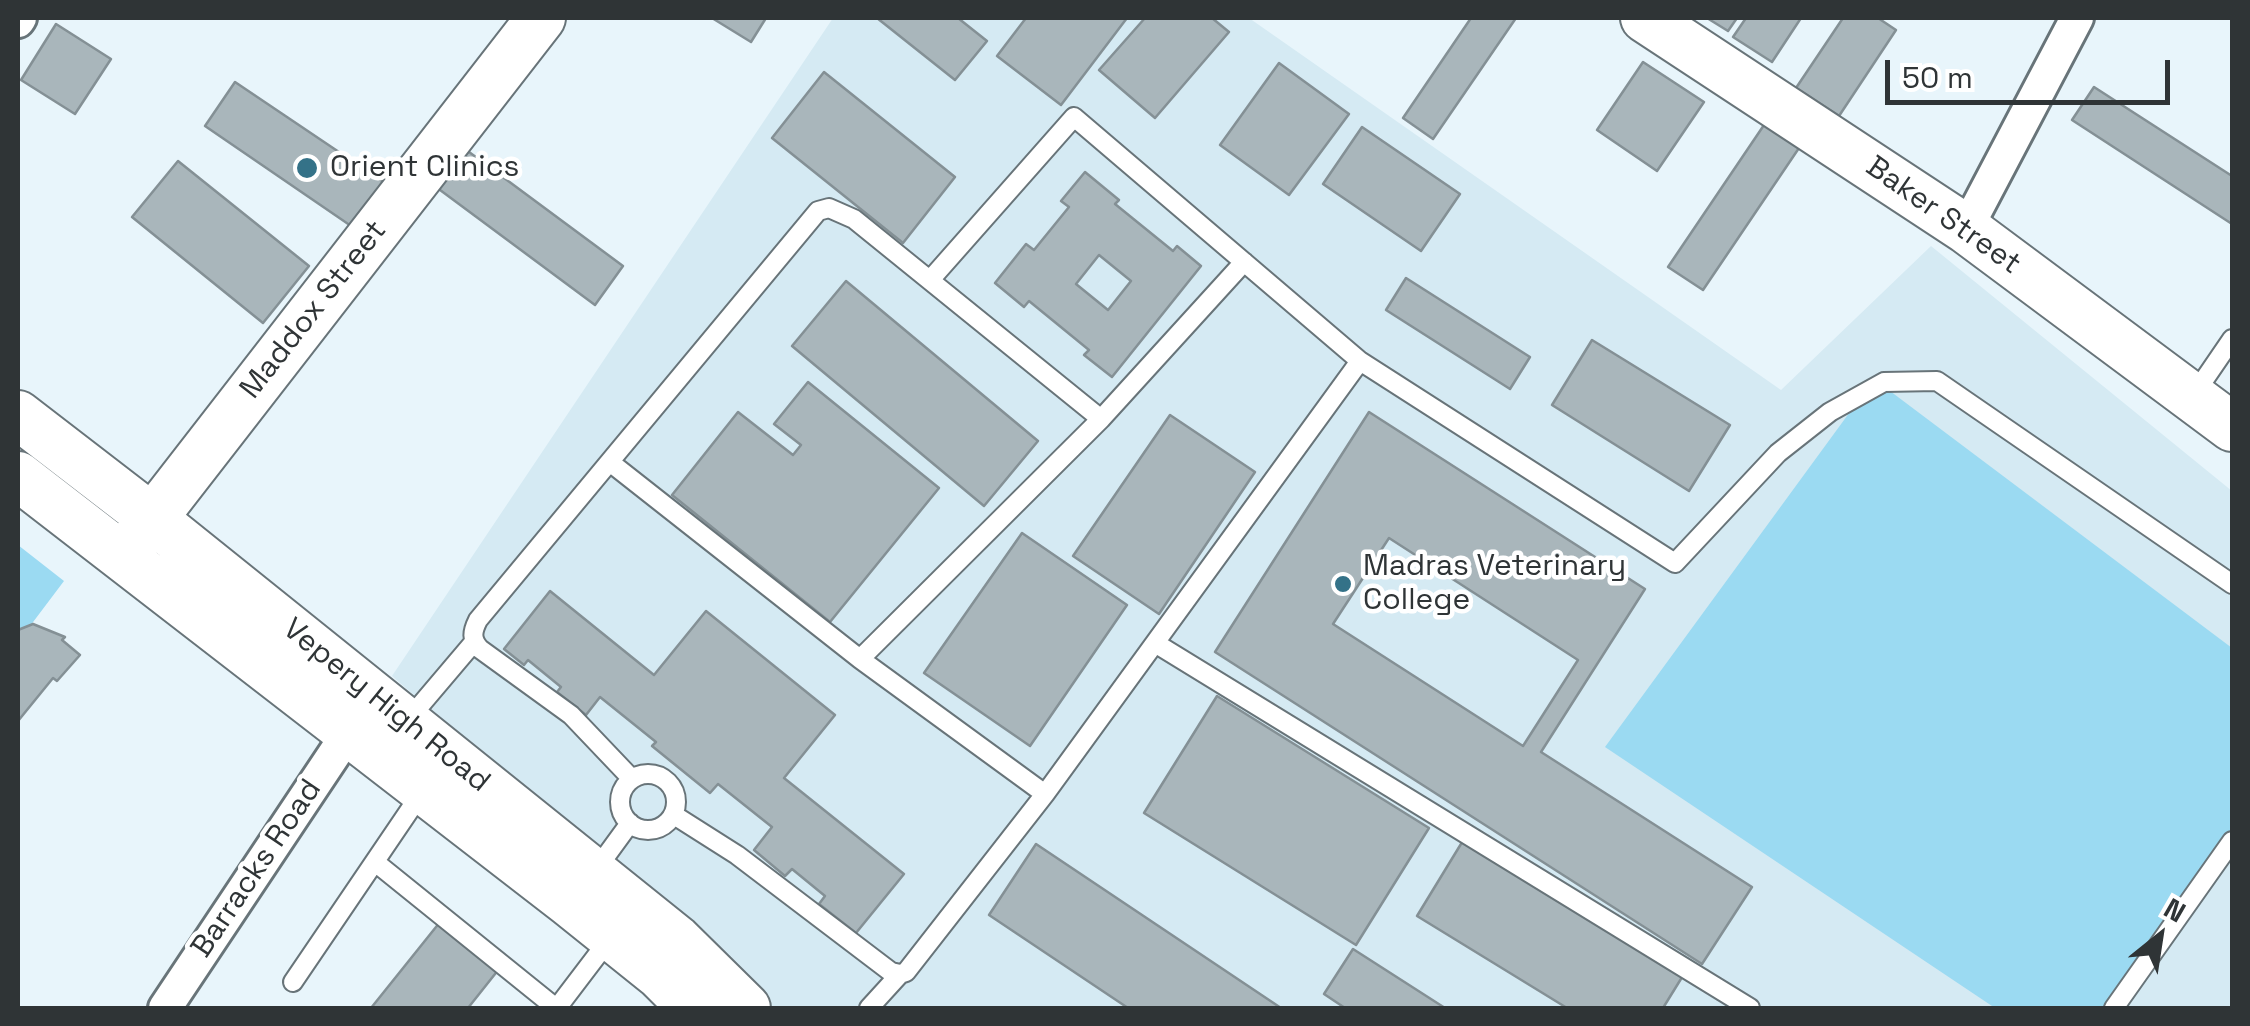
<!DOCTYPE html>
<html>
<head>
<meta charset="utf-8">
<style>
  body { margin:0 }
  #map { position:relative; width:2250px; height:1026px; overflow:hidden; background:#e8f5fb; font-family:"Space Grotesk",sans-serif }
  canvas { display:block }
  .frame { position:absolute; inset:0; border:20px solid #2f3436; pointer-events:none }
  .north { position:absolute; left:2110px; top:886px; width:100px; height:100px; -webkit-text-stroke:8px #fff; paint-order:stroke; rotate:30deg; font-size:28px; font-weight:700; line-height:40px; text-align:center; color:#2f3436 }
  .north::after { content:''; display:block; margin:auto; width:35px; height:45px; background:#2f3436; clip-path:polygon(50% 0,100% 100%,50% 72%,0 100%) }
  .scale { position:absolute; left:1885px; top:60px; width:285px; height:45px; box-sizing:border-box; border:5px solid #2f3436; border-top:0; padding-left:12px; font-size:30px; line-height:35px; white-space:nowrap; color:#2f3436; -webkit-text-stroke:8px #fff; paint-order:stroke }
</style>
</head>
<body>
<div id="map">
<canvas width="2250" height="1026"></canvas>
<div class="frame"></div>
<div class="north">N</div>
<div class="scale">50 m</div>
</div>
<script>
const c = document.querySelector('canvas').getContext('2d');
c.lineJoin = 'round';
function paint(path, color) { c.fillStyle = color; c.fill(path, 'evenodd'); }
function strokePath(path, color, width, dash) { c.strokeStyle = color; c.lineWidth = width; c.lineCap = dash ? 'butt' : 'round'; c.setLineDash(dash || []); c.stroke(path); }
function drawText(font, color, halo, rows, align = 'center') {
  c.font = font + ' "Space Grotesk",sans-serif'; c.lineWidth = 9; c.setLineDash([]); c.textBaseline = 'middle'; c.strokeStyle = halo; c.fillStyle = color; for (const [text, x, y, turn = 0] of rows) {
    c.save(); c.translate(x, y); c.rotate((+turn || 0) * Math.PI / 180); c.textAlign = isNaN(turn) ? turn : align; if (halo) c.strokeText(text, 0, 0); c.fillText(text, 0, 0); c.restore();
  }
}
paint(new Path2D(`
  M833,18h416l532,372 150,-144 301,245v517h-1459l-381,-332z`), '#d5eaf3');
paint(new Path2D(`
  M1874,379l358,269v203l-121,157h-116l-390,-261z
  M18,545l46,36 -46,61z`), '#9bdaf2');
const building = new Path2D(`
  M712,18h54l-15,24z
  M877,18h81l29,23 -32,39z
  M1026,18h101l-66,87 -64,-49z
  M1145,18h67l17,14 -74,86 -56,-48z
  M1471,18h45l-83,121 -30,-21z
  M1707,18h30l-9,13z
  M1746,18h55l-29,44 -39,-25z
  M1843,18h35l18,12 -57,86 -43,-28z
  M56,24l55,35 -36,55 -54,-34z
  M1643,62l61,40 -47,69 -60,-41z
  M1279,63l70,51 -60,81 -69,-50z
  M824,72l131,105 -52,66 -131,-105z
  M235,82l150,101 -31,45 -149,-102z
  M2094,87l138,89v48l-160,-104z
  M1764,125l35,23 -96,142 -35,-23z
  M1362,127l98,67 -39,57 -98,-67z
  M465,149l158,117 -28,39 -159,-118z
  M178,161l131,105 -46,57 -131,-106z
  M1085,172l34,28 -4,4 58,47 4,-5 24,20 -89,111 -28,-22 5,-5 -60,-49 -5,6 -29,-24 31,-39 8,6 35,-43 -8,-6zM1099,255l32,26 -23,29 -32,-26z
  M1406,278l124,79 -20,32 -124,-79z
  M846,281l192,160 -54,65 -192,-160z
  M1592,340l138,85 -41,66 -137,-86z
  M808,382l131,106 -109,134 -158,-127 66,-83 55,43 8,-10 -27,-21z
  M1369,412l276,177 -104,163 211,135 -50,77 -487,-312zM1389,538l189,122 -55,86 -190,-122z
  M1170,415l85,57 -96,142 -86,-58z
  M1022,533l105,72 -97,141 -106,-73z
  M550,591l104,84 52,-64 129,104 -51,63 120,96 -48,59 -37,-29 6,-8 -33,-27 -7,7 -31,-26 18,-23 -54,-43 -8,9 -58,-47 4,-4 -56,-45 -14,18 -29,-23 4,-5 -33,-27 -4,5 -20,-16z
  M33,624l32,13 -3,3 18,15 -23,26 -4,-3 -35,43v-91z
  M1217,696l212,132 -73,117 -212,-132z
  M1464,839l220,135 -21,34h-96l-150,-92z
  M1036,844l245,164h-153l-139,-93z
  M440,922l59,47 -31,39h-97z
  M1353,949l92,59h-100l-21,-14z`);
paint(building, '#a9b6bb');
strokePath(building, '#849095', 2.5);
const lane = new Path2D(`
  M930,280l144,-163 286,244 315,202 103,-110 52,-41 54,-30 53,-1 295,203
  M2193,396l39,-57
  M611,463l249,196 185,135
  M1155,643l595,365
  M860,659l241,-240 143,-157
  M407,721l67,-79
  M620 802a28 28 0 1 1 56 0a28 28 0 1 1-56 0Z
  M631,778l-60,-63 -91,-66c-9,-10 -8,-17 -2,-29l340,-409 11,-3 25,11 247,200
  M674,815l63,40 154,117 9,2 6,-2 139,-178 315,-433
  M375,862l181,146
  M595,871l35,-48
  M293,982l131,-193
  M557,1008l54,-71
  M869,1008l31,-34
  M2114,1008l118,-167`);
const street = new Path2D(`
  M18,21l2,-3
  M1966,229l111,-211
  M165,1008l194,-291`);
const secondary = new Path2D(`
  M1645,18l321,211 266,198
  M18,415l135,104 524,421 69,68
  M18,476l551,426 91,73 33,33
  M132,545l409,-527`);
strokePath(lane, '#687479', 22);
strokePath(street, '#687479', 38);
strokePath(secondary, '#687479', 52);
strokePath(lane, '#fff', 18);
strokePath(street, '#fff', 32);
strokePath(secondary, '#fff', 48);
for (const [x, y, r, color] of [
  [307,168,12,"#347288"],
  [1343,584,10,"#347288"]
]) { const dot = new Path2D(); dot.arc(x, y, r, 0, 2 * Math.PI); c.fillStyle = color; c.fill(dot); strokePath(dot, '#fff', 4); }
drawText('30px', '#2f3436', '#fff', [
  ["Orient Clinics",330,168],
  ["Madras Veterinary",1363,567],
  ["College",1363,601]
], 'left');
drawText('30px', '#2f3436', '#fff', [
  ["Baker Street",1943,216,35],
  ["Maddox Street",314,310,-52],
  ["Vepery High Road",386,706,39],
  ["Barracks Road",257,869,-56]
]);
</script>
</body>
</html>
